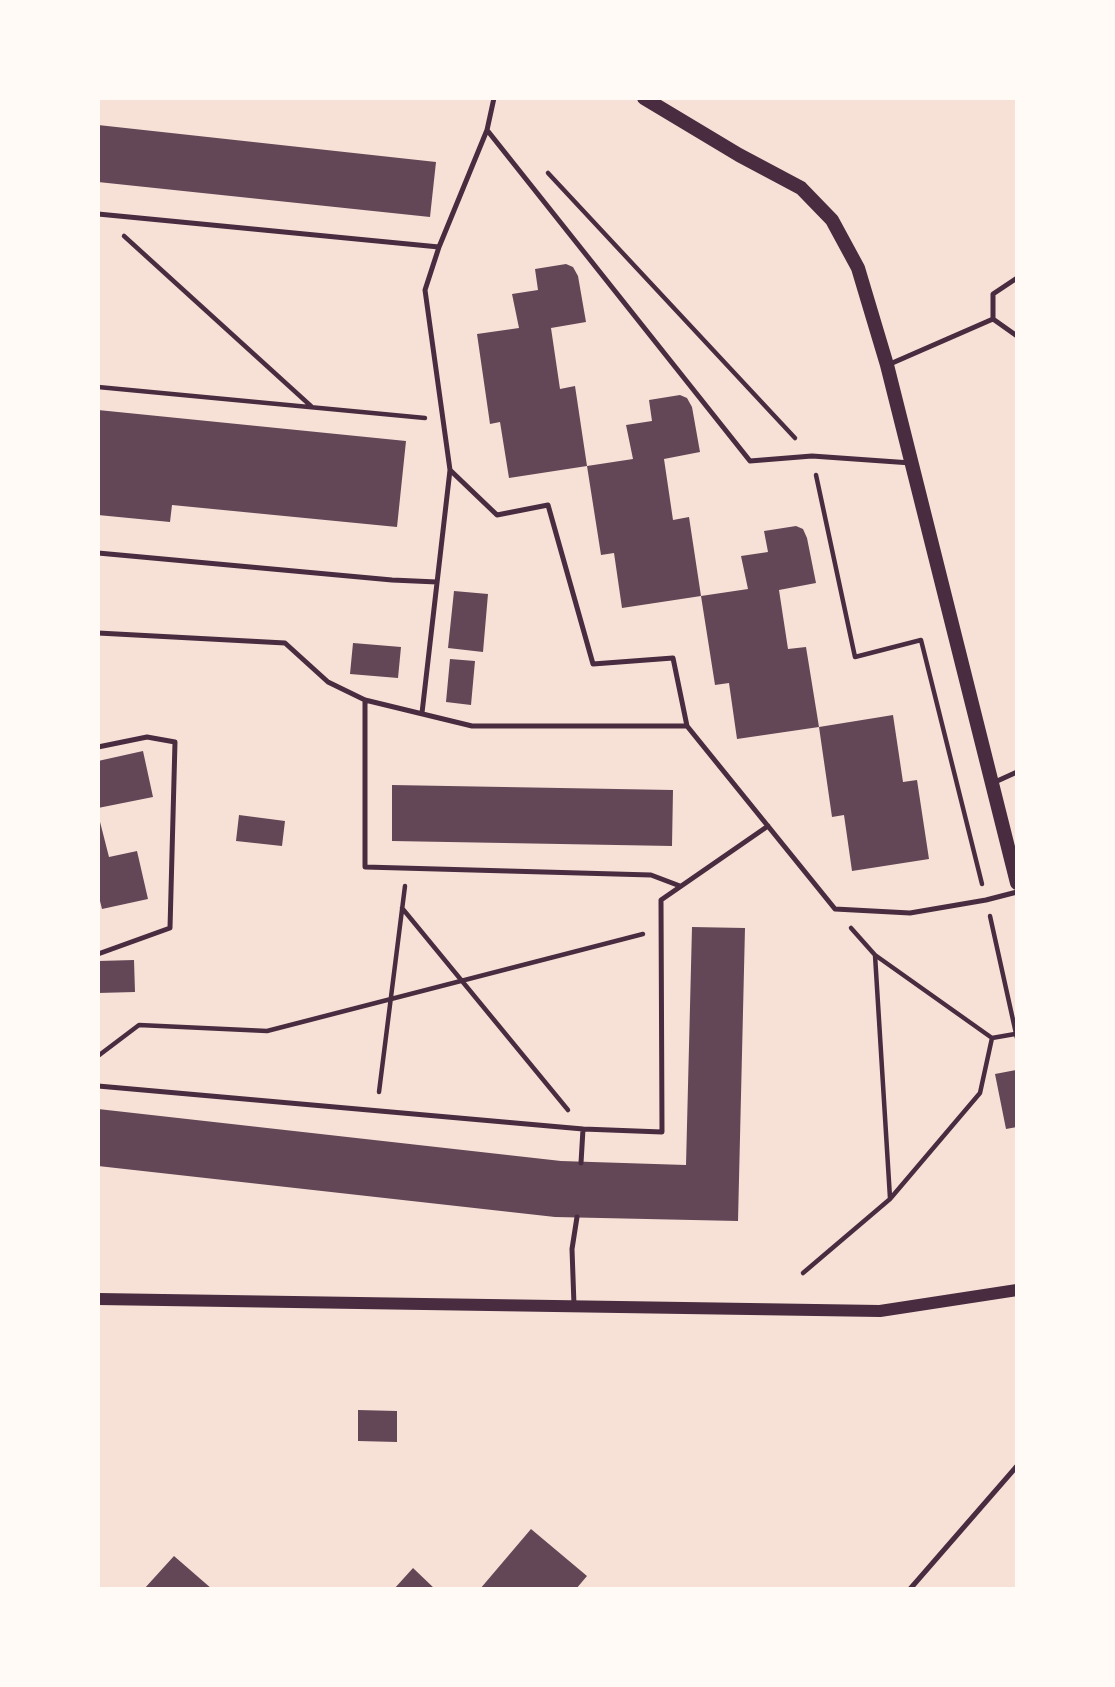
<!DOCTYPE html>
<html>
<head>
<meta charset="utf-8">
<style>
  body { margin:0 }
  #map { position:relative; width:1115px; height:1687px; overflow:hidden; background:#f7e1d7; font-family:"Exo 2",sans-serif }
  canvas { display:block }
  .frame { position:absolute; inset:0; border:100px solid #fffaf5; pointer-events:none }
</style>
</head>
<body>
<div id="map">
<canvas width="1115" height="1687"></canvas>
<div class="frame"></div>
</div>
<script>
const c = document.querySelector('canvas').getContext('2d');
c.lineJoin = 'round';
function paint(path, color) { c.fillStyle = color; c.fill(path, 'evenodd'); }
function strokePath(path, color, width, dash) { c.strokeStyle = color; c.lineWidth = width; c.lineCap = dash ? 'butt' : 'round'; c.setLineDash(dash || []); c.stroke(path); }
paint(new Path2D(`
  M98,125l338,37 -6,55 -332,-35z
  M566,264l7,3 5,9 8,46 -35,6 9,61 15,-3 12,80 46,-7 -7,-34 26,-4 -3,-21 31,-5 7,3 5,9 8,45 -36,7 9,61 16,-3 12,79 47,-7 -7,-33 27,-4 -4,-21 32,-5 7,3 4,9 9,45 -37,7 9,59 18,-2 13,80 74,-12 10,67 14,-2 12,79 -77,12 -8,-56 -12,2 -13,-90 -82,12 -8,-56 -14,2 -14,-89 -79,12 -8,-55 -13,2 -14,-89 -78,12 -9,-56 -10,2 -13,-90 42,-6 -7,-34 26,-4 -3,-21z
  M98,410l308,31 -9,86 -225,-22 -2,17 -72,-7z
  M454,591l34,3 -5,58 -35,-4z
  M353,643l48,4 -3,31 -48,-4z
  M450,659l25,2 -4,44 -25,-3z
  M143,751l10,46 -55,11v-47z
  M392,785l281,5 -1,56 -280,-5z
  M98,814l11,43 28,-6 11,48 -46,10 -4,-16z
  M239,815l46,6 -3,25 -46,-5z
  M692,927l53,1 -7,293 -183,-4 -457,-51v-57l463,52 125,4z
  M134,960l1,32 -37,1v-32z
  M1016,1070l1,57 -11,2 -11,-55z
  M358,1410l39,1v31l-39,-1z
  M531,1529l56,47 -11,13h-96z
  M174,1556l38,33h-68z
  M413,1568l22,21h-41z`), '#644757');
strokePath(new Path2D(`
  M548,173l247,265
  M124,236l188,171
  M98,387l327,31
  M816,475l39,182 66,-17 61,244
  M402,908l166,202
  M990,916l27,122
  M875,955l15,243
  M992,1038l23,-4
  M98,1056l41,-31 128,6 376,-97
  M379,1092l26,-206
  M803,1273l87,-74 90,-106 12,-55 -117,-83 -24,-27`), '#4a2c40', 4.5);
strokePath(new Path2D(`
  M487,130l263,331 62,-5 99,7
  M98,214l341,33
  M993,319v-25l24,-16
  M993,319l24,17
  M890,364l103,-45
  M450,470l47,45 51,-10 45,159 80,-6 14,68
  M98,553l294,27 45,2
  M98,633l187,10 43,39 37,18 107,26h215l148,183 75,4 76,-13 31,-8
  M365,700v167l286,8 29,11
  M422,713l28,-243 -25,-180 14,-43 48,-117 7,-32
  M98,747l49,-10 28,5 -5,186 -72,26
  M995,782l22,-10
  M98,1086l485,43 -2,34
  M583,1129l79,3 -1,-232 107,-74
  M574,1305l-2,-56 5,-32
  M910,1589l107,-123`), '#4a2c40', 5);
strokePath(new Path2D(`
  M98,1299l782,12 137,-21`), '#4a2c40', 12);
strokePath(new Path2D(`
  M644,98l95,57 62,33 31,32 26,48 29,97 130,518`), '#4a2c40', 14);
</script>
</body>
</html>
